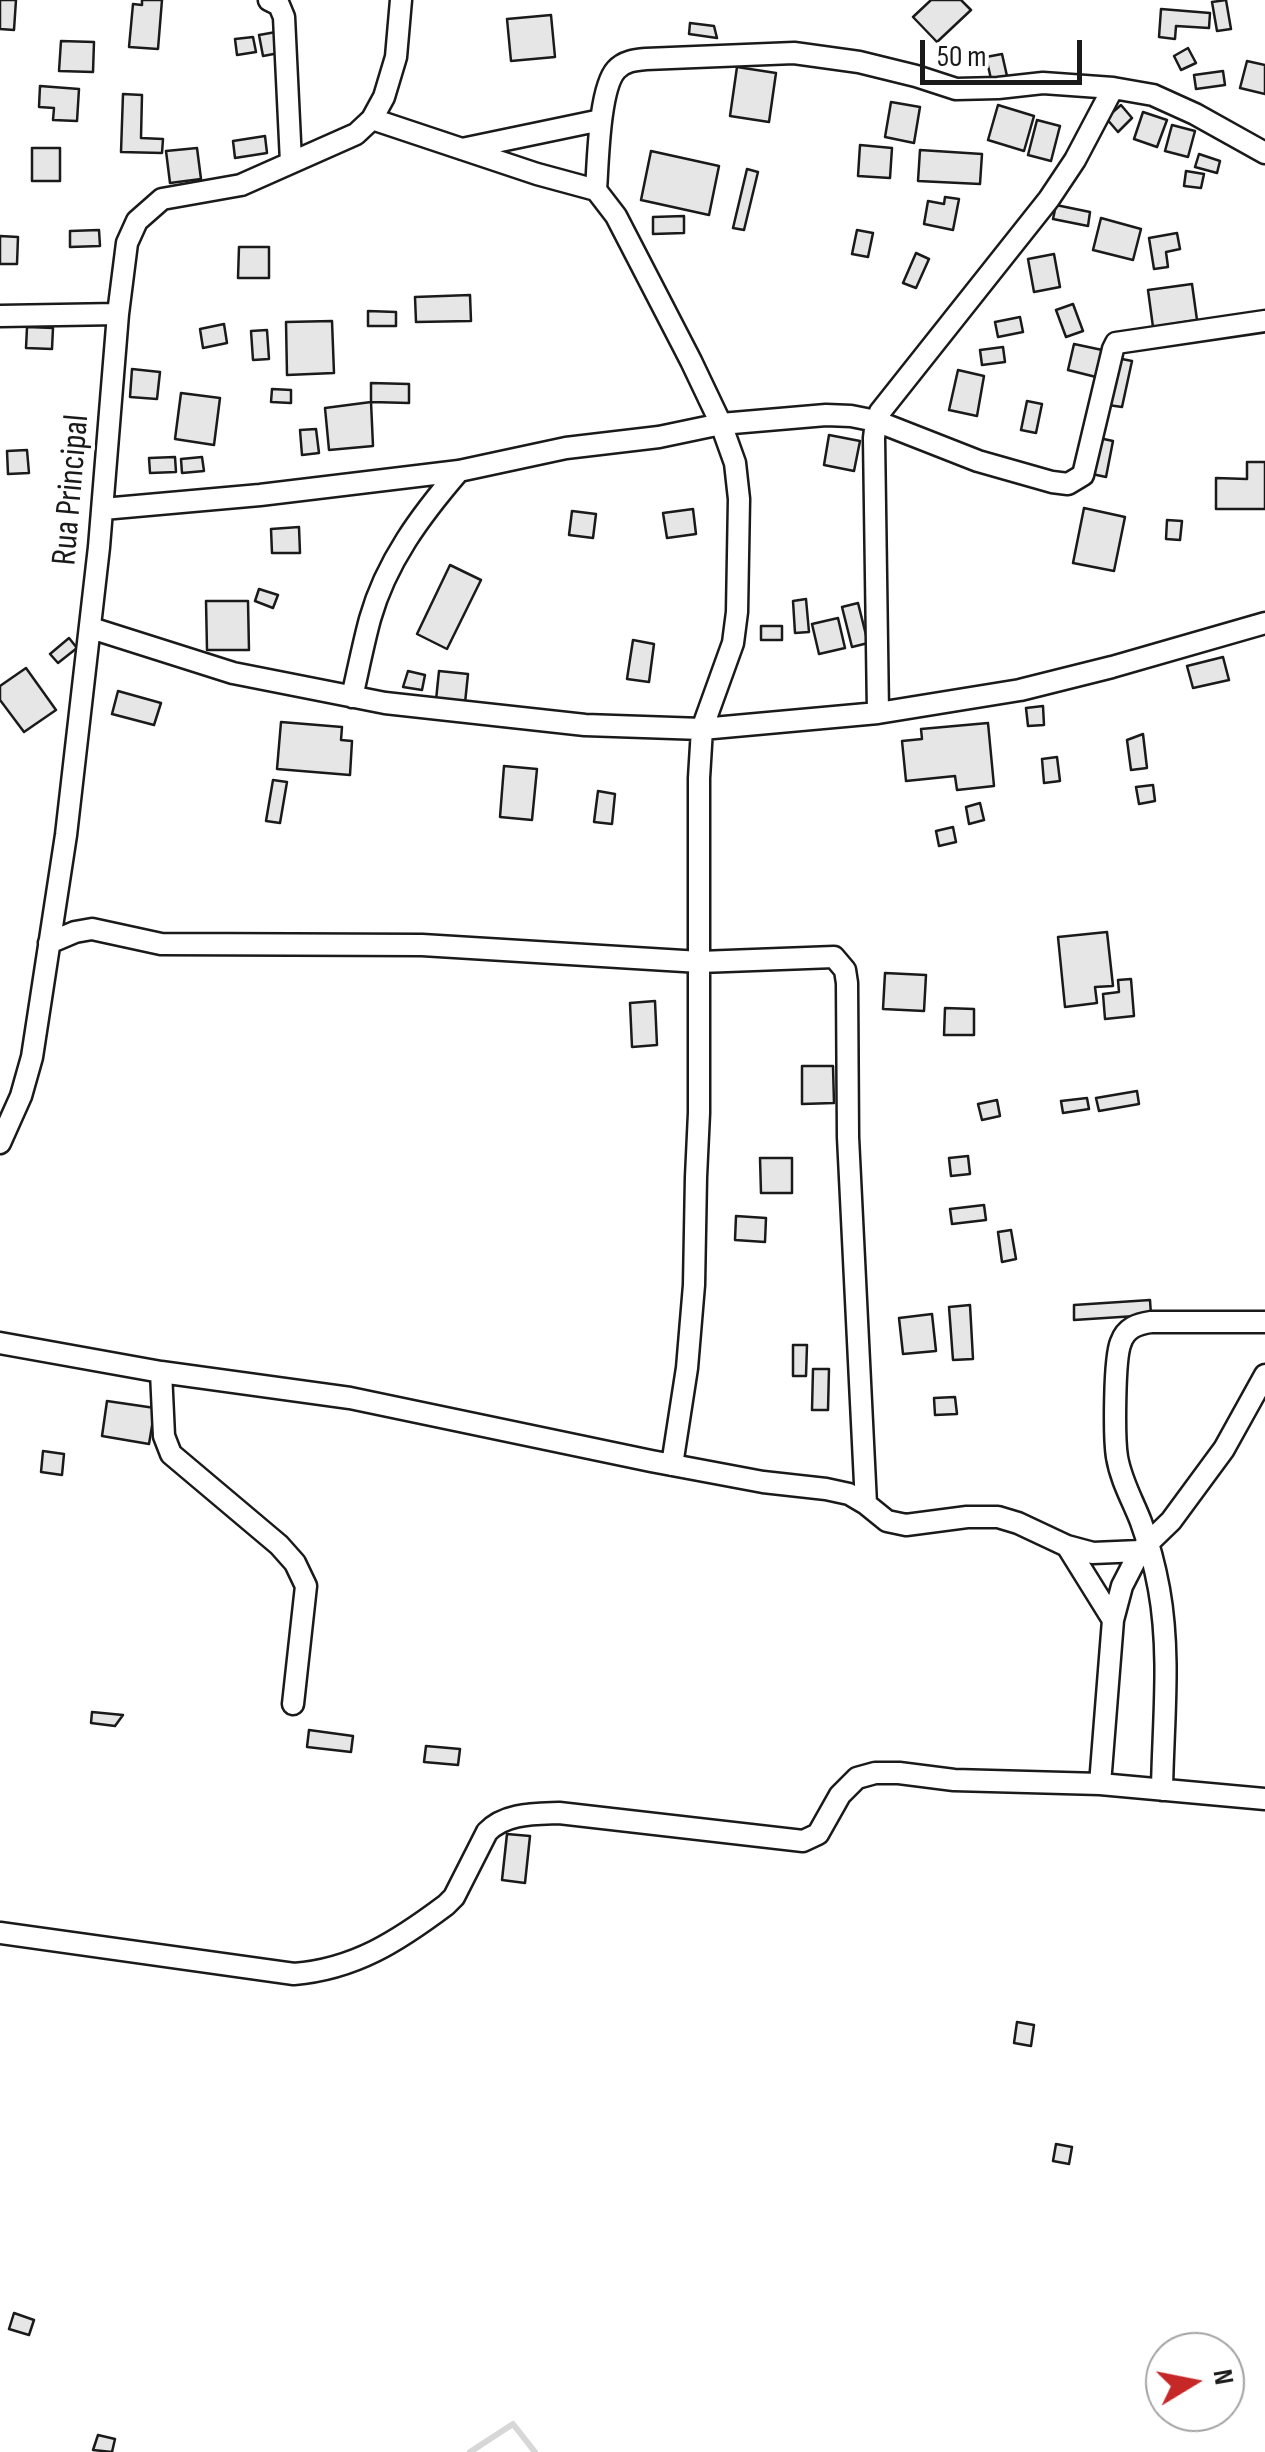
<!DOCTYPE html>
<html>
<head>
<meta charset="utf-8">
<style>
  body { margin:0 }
  #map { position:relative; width:1265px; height:2452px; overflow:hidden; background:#fff; font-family:"Sofia Sans Condensed",sans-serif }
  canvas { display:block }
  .north { position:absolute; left:1145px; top:2332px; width:100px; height:100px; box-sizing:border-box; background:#fff; border:2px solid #a3a3a3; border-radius:50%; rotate:80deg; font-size:28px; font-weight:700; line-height:40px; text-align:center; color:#1a1a1a }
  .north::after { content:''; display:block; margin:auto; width:35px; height:45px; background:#c62828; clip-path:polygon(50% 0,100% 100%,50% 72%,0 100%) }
  .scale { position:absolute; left:920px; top:40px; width:162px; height:45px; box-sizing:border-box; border:5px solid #1a1a1a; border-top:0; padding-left:12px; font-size:30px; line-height:35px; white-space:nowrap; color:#1a1a1a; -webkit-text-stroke:8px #fff; paint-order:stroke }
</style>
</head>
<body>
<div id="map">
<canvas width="1265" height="2452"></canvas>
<div class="north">N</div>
<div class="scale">50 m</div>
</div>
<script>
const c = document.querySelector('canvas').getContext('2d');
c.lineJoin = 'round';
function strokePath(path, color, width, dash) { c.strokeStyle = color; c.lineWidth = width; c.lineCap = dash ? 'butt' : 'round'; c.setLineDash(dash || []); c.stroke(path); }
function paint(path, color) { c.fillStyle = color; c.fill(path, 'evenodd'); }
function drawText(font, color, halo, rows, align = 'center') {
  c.font = font + ' "Sofia Sans Condensed",sans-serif'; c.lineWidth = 8; c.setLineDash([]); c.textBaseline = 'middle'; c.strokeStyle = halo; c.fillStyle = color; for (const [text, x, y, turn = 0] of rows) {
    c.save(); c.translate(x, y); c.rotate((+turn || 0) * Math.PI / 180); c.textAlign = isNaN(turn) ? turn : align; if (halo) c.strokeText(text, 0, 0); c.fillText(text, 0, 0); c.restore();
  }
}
strokePath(new Path2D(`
  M470,2452l43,-28 22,28`), '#d7d7d7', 6);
const building = new Path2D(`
  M0,0h16l-2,30 -14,-1z
  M142,0h20l-4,49 -29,-2 4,-43 9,1z
  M931,0h30l10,10 -34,32 -24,-25z
  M1226,0l5,29 -14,2 -5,-29z
  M1161,9l49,4 -1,15 -33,-2 -1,13 -16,-2z
  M551,15l4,42 -44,4 -4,-42z
  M690,23l24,3 3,12 -28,-4z
  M276,32l3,21 -16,3 -4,-21z
  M253,37l3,15 -19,3 -2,-16z
  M61,41l33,1 -1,30 -34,-1z
  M1188,48l8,15 -15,7 -7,-14z
  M1002,54l5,22 -16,3 -5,-22z
  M1247,61l18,4v29l-25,-6z
  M737,67l39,6 -7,49 -39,-6z
  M1223,71l2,14 -29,4 -2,-14z
  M40,86l39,3 -2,32 -24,-1 1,-12 -15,-1z
  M123,94l19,1 -1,43 22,1 -1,14 -41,-1z
  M891,102l29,5 -6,36 -29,-6z
  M998,105l36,11 -10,35 -36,-11z
  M1121,105l11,13 -14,14 -12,-14z
  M1143,112l24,8 -10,27 -23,-8z
  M1037,120l23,6 -9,35 -23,-6z
  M1172,125l23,6 -7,26 -23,-6z
  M265,136l2,17 -32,5 -2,-17z
  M860,145l32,3 -2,30 -32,-2z
  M32,148h28v33h-28z
  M197,148l4,31 -31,4 -4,-32z
  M920,150l62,4 -2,30 -62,-3z
  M651,151l68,15 -10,49 -68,-15z
  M1199,154l21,7 -3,12 -22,-6z
  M747,169l11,3 -14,58 -11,-2z
  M1186,171l18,3 -3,14 -17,-2z
  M945,197l14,2 -6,31 -29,-6 4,-23 16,3z
  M1056,205l34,7 -2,14 -35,-7z
  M684,216v17l-31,1v-17z
  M1101,218l40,11 -8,31 -40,-10z
  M99,230l1,16 -30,1v-16z
  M857,230l16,3 -5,24 -16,-3z
  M1177,233l3,16 -14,3 2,15 -14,2 -5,-31z
  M0,236l18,1 -1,27h-17z
  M239,247h30v31h-31z
  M916,253l13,6 -13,29 -13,-5z
  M1054,254l6,33 -26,5 -6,-33z
  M1192,284l5,36 -44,7 -5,-37z
  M470,295l1,26 -55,1 -1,-25z
  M1073,304l10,27 -17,6 -10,-27z
  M368,311l28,1v14h-28z
  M1020,317l3,15 -25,5 -3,-15z
  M332,321l2,52 -47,2 -1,-53z
  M224,324l3,19 -24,5 -3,-19z
  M27,327l26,1 -1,21 -26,-1z
  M267,330l2,29 -16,1 -2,-29z
  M1074,344l33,7 -7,27 -32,-8z
  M1003,347l2,15 -23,3 -2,-15z
  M1117,358l15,3 -10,46 -14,-2z
  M132,369l28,3 -3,27 -27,-2z
  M958,370l26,6 -7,40 -28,-6z
  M371,383l38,1v19l-38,-1z
  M272,389l19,1v13l-20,-1z
  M181,393l39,5 -6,47 -39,-6z
  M1027,401l15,3 -6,29 -15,-3z
  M371,402l2,44 -44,4 -4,-42z
  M316,429l3,24 -17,2 -2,-25z
  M829,435l31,6 -6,30 -30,-6z
  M1099,438l14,3 -7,36 -14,-3z
  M27,450l2,23 -21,1 -1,-23z
  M175,457l1,15 -26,1 -1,-15z
  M202,457l2,14 -22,2 -1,-14z
  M1247,462h18v47h-49v-31l31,1z
  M1084,508l41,9 -11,54 -41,-8z
  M693,509l3,25 -29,4 -4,-25z
  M572,511l24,3 -3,24 -24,-3z
  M1167,520l15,1 -2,19 -14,-1z
  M299,527l1,26h-28l-1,-24z
  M450,565l31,15 -34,69 -30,-15z
  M259,589l19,6 -5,13 -18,-7z
  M806,599l3,33 -14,1 -2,-32z
  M206,601h42l1,49h-42z
  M858,603l10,40 -16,4 -10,-40z
  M838,618l7,30 -26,6 -7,-30z
  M761,626h21v14h-21z
  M69,638l8,10 -19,15 -8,-9z
  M633,640l21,4 -5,38 -22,-3z
  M1223,657l6,23 -36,8 -6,-22z
  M26,668l30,42 -32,22 -24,-32v-14z
  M408,671l17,4 -3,15 -19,-3z
  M439,671l29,3 -3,29 -29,-3z
  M118,691l43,12 -7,22 -42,-11z
  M1043,706l1,19 -16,1 -2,-18z
  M281,722l61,5 -1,13 11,1 -2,34 -73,-6z
  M988,723l6,63 -37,4 -2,-14 -49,5 -4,-40 20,-2 -1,-10z
  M1143,734l4,34 -16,2 -4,-30z
  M1057,757l3,24 -16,2 -2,-24z
  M504,766l33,3 -5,51 -32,-3z
  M273,780l14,2 -7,41 -14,-2z
  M1153,785l2,16 -16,3 -3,-17z
  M598,791l17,3 -3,30 -18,-2z
  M980,803l4,17 -15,4 -3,-17z
  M953,827l3,15 -17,4 -3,-15z
  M1107,932l6,54 -18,1 2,16 -32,4 -7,-70z
  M885,973l41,2 -2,36 -41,-2z
  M1131,979l3,37 -29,3 -2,-25 16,-2 -1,-12z
  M655,1001l2,44 -25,2 -2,-44z
  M945,1008l29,1v26h-30z
  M802,1066h31l1,37 -32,1z
  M1137,1091l2,13 -40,7 -3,-13z
  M1087,1098l2,11 -26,4 -2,-12z
  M997,1100l3,16 -18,4 -4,-16z
  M968,1156l2,18 -19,2 -2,-18z
  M760,1158h32v35h-31z
  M984,1205l2,15 -34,4 -2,-15z
  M736,1216l30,2 -1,24 -30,-2z
  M1011,1230l5,29 -14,3 -4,-30z
  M1150,1300l1,15 -77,5v-15z
  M970,1305l3,54 -20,1 -4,-53z
  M932,1314l4,37 -33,3 -4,-36z
  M793,1345h14l-1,31h-13z
  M813,1369h16l-1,41h-16z
  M955,1397l2,17 -22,1 -1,-17z
  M107,1401l48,7 -6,36 -47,-8z
  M43,1451l21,3 -2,21 -21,-3z
  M92,1712l31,3 -8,11 -24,-3z
  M309,1730l44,6 -2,16 -44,-5z
  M426,1746l34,3 -2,16 -34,-3z
  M507,1834l23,2 -5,47 -23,-3z
  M1017,2022l17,3 -3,21 -17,-3z
  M1056,2144l16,3 -3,17 -16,-3z
  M14,2313l20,7 -5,15 -20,-6z
  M98,2435l17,4 -3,13 -19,-2z`);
paint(building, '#e6e6e6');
strokePath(building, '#1a1a1a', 2.5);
const street = new Path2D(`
  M269,0l10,5 5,12 7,145
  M372,119l165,55 59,16 20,26 75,145 30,63 14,39 4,36 -2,113 -4,31 -31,86 -3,49v335l-3,64 -2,108 -7,83 -15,97
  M462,149l139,-29
  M596,190c2,-27 3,-101 20,-120 8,-9 19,-10 30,-11l148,-6 65,9 57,14 40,13 42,-1 45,-5 70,5 40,7 42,19 70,39
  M0,316l118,-2
  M103,509l157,-14 199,-24 107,-23 93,-11 62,-13 105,-9 25,1 25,5 102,40 74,21 16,2 15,-9 30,-126 3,-6 149,-22
  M91,628l142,45 152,30 200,22 117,4 176,-16 142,-23 92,-23 153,-44
  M352,697c6,-26 11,-52 18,-78 16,-57 51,-104 89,-148
  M878,713l-4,-275 2,-17 4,-9 169,-213 26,-39 38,-72
  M49,943l26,-11 17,-3 69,15 261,1 278,17 134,-5 11,13 2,13 1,154 18,367
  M0,1143l21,-47 11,-39 34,-222 33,-288 19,-233 9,-71 10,-22 25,-22 79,-14 115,-51 16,-15 12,-22 12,-40 5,-57
  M0,1343l161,29 189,26 301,63 112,21 63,7 23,5 17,10 21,17 19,4 61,-8h31l20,6 49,23 26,7 47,-2
  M161,1372l3,64 7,18 108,91 16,18 11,23 -13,118
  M1067,1546l46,74
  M1100,1784l13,-164 9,-34 18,-35 31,-30 53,-72 41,-74
  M1162,1790c1,-66 9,-135 -3,-201 -4,-22 -10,-45 -18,-67 -8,-21 -20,-41 -24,-65 -3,-19 -3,-99 4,-115 5,-14 16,-18 30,-20h114
  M0,1933l294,41c61,-5 104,-33 152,-69l8,-8 33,-65c18,-19 47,-18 72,-19l244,28 15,-7 22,-39 17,-17 18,-5h24l55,7 146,4 165,15`);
strokePath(street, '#1a1a1a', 25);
strokePath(street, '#fff', 20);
drawText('35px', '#1a1a1a', '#fff', [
  ["Rua Principal",72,490,-85]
]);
</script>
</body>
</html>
